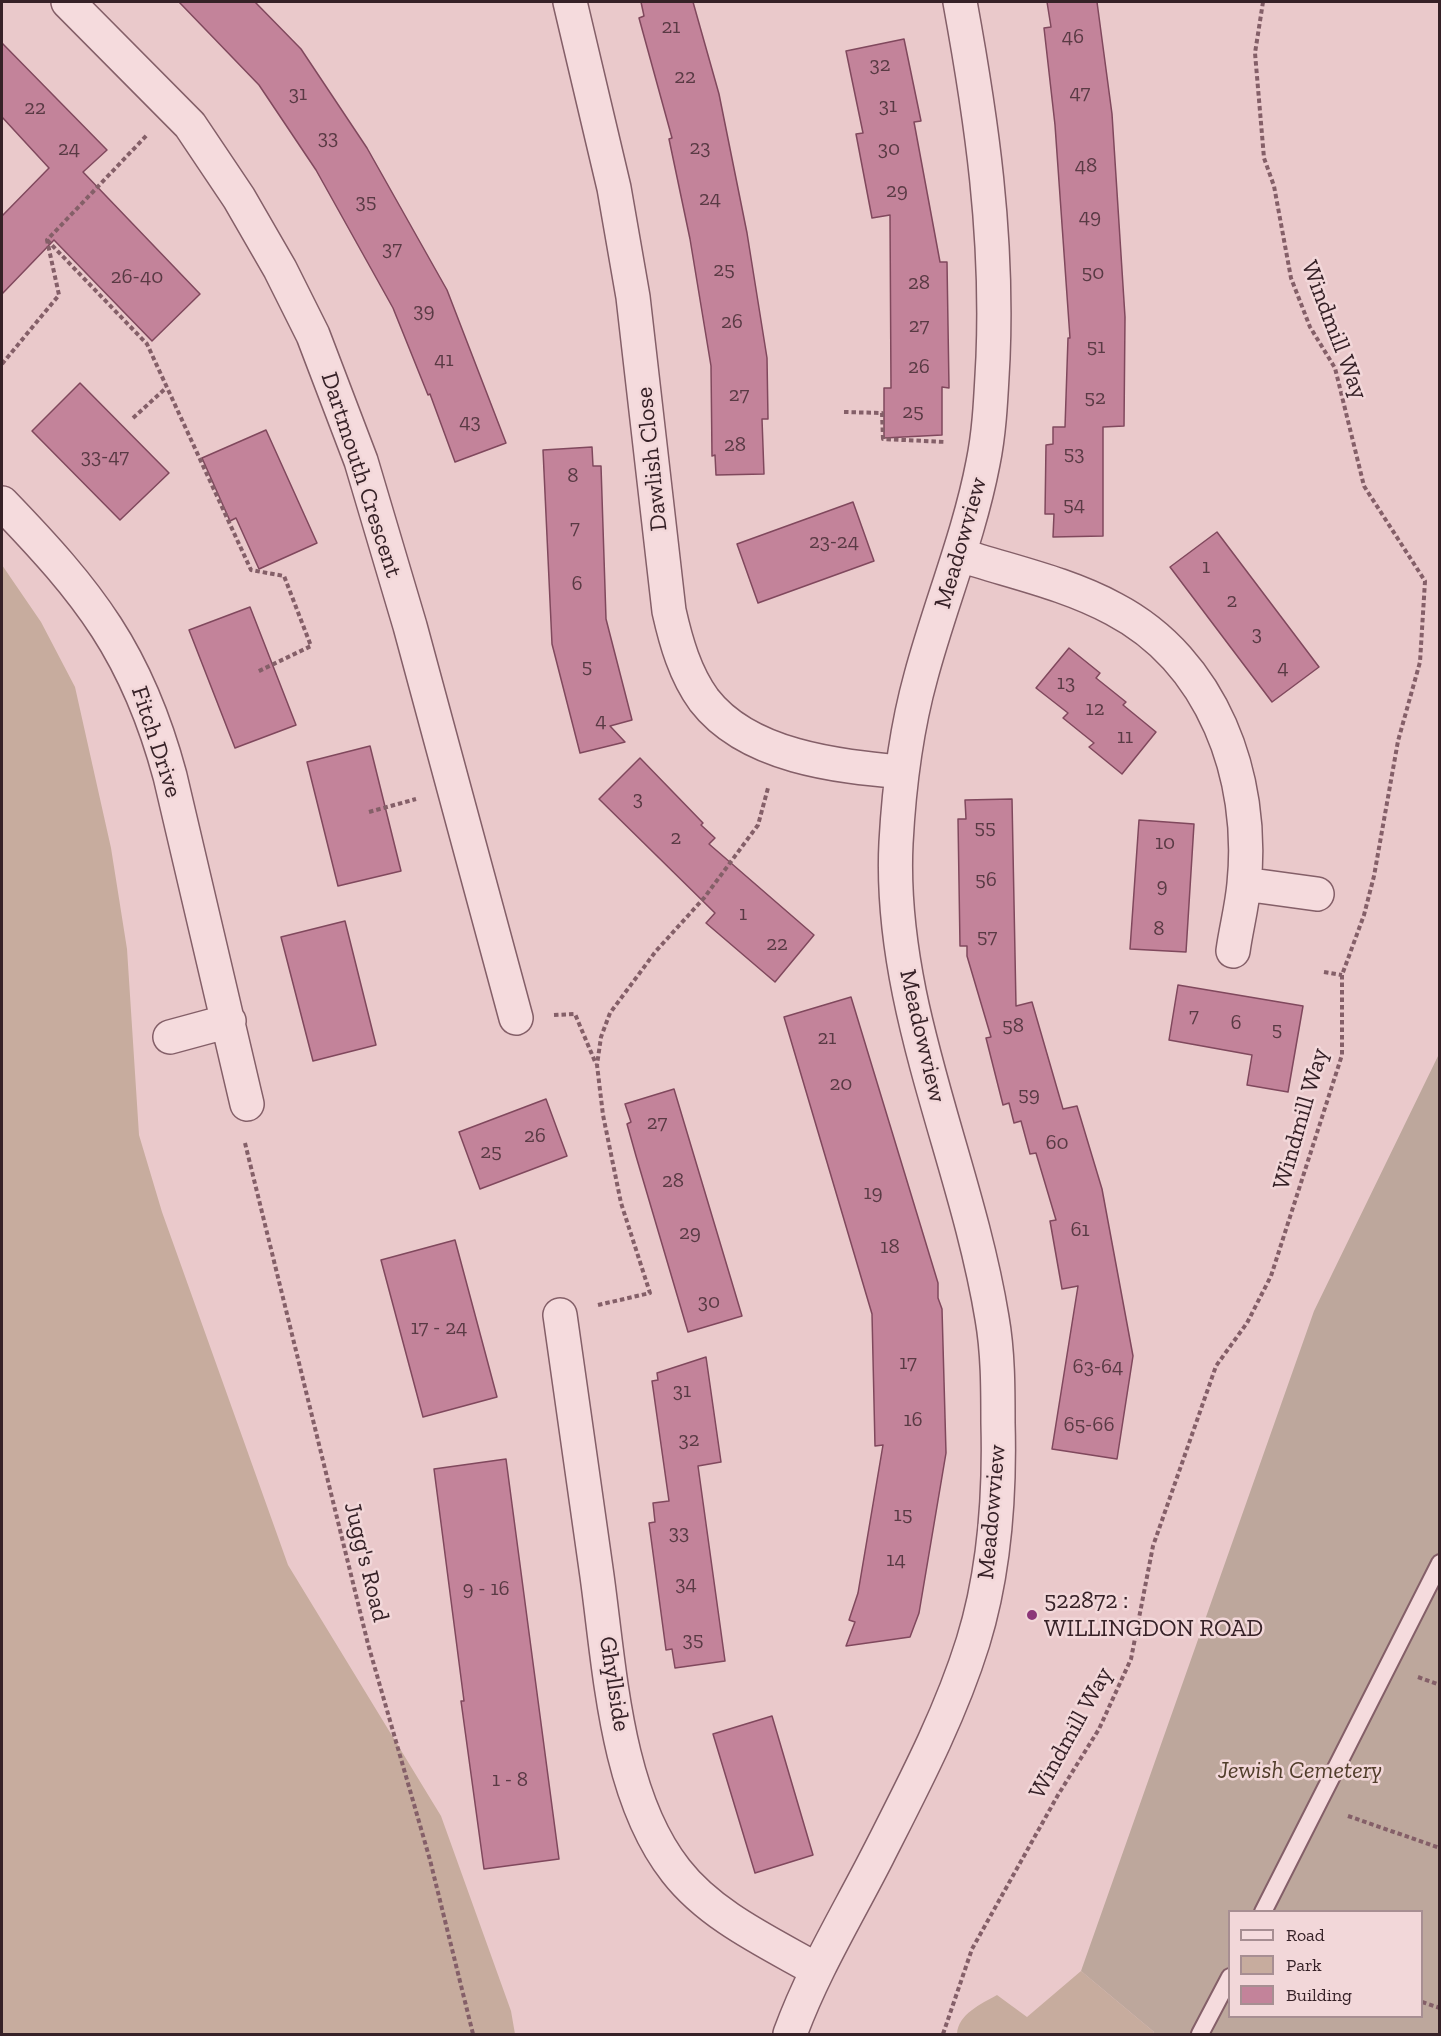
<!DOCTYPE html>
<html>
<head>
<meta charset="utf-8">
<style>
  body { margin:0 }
  #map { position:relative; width:1441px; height:2036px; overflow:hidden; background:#eac9cb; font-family:"Zilla Slab",serif }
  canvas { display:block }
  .frame { position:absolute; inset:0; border:3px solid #362127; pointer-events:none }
  .legend { position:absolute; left:1228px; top:1910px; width:195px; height:108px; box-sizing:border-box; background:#f2d7d9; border:2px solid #a78e92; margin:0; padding:8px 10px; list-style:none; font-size:18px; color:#362127 }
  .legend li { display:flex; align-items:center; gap:12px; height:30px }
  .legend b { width:30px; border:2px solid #a78e92 }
</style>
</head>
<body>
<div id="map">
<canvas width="1441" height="2036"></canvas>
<div class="frame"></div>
<ul class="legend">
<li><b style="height:8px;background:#f5dbdd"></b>Road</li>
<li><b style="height:16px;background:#c7ac9e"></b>Park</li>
<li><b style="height:16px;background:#c3839a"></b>Building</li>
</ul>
</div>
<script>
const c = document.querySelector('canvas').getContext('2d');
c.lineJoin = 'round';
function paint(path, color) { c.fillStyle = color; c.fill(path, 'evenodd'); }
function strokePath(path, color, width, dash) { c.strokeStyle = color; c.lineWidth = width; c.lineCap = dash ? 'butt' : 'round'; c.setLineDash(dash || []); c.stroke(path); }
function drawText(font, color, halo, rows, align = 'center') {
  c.font = font + ' "Zilla Slab",serif'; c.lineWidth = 5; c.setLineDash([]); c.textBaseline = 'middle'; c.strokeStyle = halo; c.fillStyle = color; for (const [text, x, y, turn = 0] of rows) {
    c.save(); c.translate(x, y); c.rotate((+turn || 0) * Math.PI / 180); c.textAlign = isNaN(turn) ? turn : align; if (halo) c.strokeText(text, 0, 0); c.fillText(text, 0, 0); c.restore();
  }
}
paint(new Path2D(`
  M2,565l39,57 34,65 36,161 16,101 12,186 23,77 126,353 153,251 70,195 4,23h-513z
  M1081,1971l73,61 -1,2h-196c1,-20 24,-30 40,-39l30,22z`), '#c7ac9e');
paint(new Path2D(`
  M1439,1054v980h-286l1,-2 -73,-61 233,-660zM1230,1912h192v104h-192z`), '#bda79c');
const building = new Path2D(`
  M179,2h76l46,47 66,99 80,142 59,153 -51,19 -25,-68 -2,1 -35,-87 -77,-138 -57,-85z
  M641,2h52l26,92 28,139 20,125 1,61h-6l2,55 -48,1 -1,-20 -3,1 -1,-90 -21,-127 -21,-100 3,-1 -33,-120 5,-2z
  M1047,2h50l15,112 13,203 -1,109 -21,1v109l-50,1 1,-23h-9l1,-69 7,-1v-17h12l3,-89h2l-15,-213 -11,-97 7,-1z
  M904,39l17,82 -7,1 26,140h7l2,126 -7,-1v48l-58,3v-50h7l-1,-173 -18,3 -16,-84 7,-1 -17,-82z
  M2,43l105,107 -24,22 117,122 -48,47 -98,-101 -52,54v-78l47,-48 -47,-51z
  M80,383l89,90 -49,47 -88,-89z
  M266,430l51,113 -58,26 -23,-51 -6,3 -28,-63z
  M592,447l1,19h8l5,153 26,101 -22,6 15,16 -45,11 -28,-109 -9,-194z
  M853,502l21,59 -116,42 -21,-59z
  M1217,532l102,135 -47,35 -102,-135z
  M250,607l46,118 -61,23 -46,-118z
  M1069,648l31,25 -4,5 30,24 -3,3 33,27 -34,42 -33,-27 5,-4 -31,-25 5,-5 -32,-25z
  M370,746l31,125 -63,15 -31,-124z
  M640,758l63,65 -2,2 14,13 -6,6 105,91 -39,47 -69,-59 9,-10 -116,-114z
  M1012,799l4,207 16,-4 31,107 14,-3 25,83 31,167 -16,103 -65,-10 26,-163 -16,3 -12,-68 6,-1 -20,-67 -6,1 -9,-33 -7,2 -5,-20 -6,2 -17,-67 5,-1 -24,-81v-10h-7l-2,-127h8l-1,-19z
  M1139,820l55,4 -8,128 -56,-3z
  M345,921l31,124 -63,16 -32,-124z
  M1178,985l125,21 -15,86 -41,-7 5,-30 -83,-15z
  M851,997l87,286v15l4,11 4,144 -27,160 -9,24 -64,9 9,-24 -6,-2 9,-27 25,-148 -8,1 -3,-132 -88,-297z
  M674,1089l68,227 -54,16 -52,-176 -9,-32 4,-2 -6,-18z
  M546,1099l21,57 -87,33 -21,-57z
  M455,1240l42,157 -74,20 -42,-157z
  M706,1357l15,105 -23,4 27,195 -50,7 -3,-19 -6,1 -17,-127 6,-1 -2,-19 16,-2 -17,-120 6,-1 -1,-7z
  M506,1459l53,400 -75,10 -23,-168h3l-30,-232z
  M772,1716l41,139 -58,18 -42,-139z`);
paint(building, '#c3839a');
strokePath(building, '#80485d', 1.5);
const service = new Path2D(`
  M1263,1912l177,-349
  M1200,2034l30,-57`);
const minor = new Path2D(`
  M68,2l122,123 49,73 41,71 33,66 48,126 49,165 106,392
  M570,2l44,186 19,109 36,314c7,31 16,63 35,89 44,57 133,66 198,72
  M2,503c87,90 135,150 168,273l77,328
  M960,555c52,17 106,28 154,54 99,52 141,168 130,275 -2,23 -8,45 -11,67
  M1244,884l73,10
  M170,1037l59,-16
  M560,1315c12,87 25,174 37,261 13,94 19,219 79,295 35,45 92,71 141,99
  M790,2034c23,-63 58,-120 88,-179 35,-69 72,-139 95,-213 22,-71 27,-145 25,-219 0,-35 0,-71 -6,-105 -26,-159 -104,-312 -96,-475 3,-56 10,-113 25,-167 19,-71 48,-140 62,-213 7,-34 8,-70 10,-105 5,-123 -11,-236 -33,-356`);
strokePath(service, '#845f68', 20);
strokePath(minor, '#845f68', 36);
strokePath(new Path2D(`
  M47,240l100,104 104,226 33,6 27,70 -54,26
  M2,364l57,-69 -12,-55 100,-105
  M844,412l38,1 1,26 63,3
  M133,418l33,-30
  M369,812l47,-13
  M1324,972l18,3
  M554,1015l21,-1 21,50
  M245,1143l123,501 62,216 43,174
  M598,1305l52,-12 -29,-90 -18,-88 -6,-50 4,-28 9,-24 46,-62 48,-53 54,-73 10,-37
  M1418,1677l22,8
  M1348,1816l92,32
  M1422,2002l18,6
  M943,2034l29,-85 86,-154 41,-66 32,-70 22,-113 63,-180 31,-43 24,-47 71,-221v-80l22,-60 10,-39 24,-135 22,-79 5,-81 -61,-95 -29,-118 -25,-41 -19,-49 -17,-92 -10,-28 -9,-105 8,-51`), '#845f68', 4, [4.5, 3]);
strokePath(service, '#f5dbdd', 16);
strokePath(minor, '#f5dbdd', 33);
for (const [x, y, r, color] of [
  [1032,1615,6,"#8c3679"]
]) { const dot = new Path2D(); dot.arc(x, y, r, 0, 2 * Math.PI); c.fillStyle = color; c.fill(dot); strokePath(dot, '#f2d7d9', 2); }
drawText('21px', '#593a44', null, [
  ["21",671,27],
  ["46",1073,37],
  ["32",880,65],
  ["22",685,77],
  ["47",1080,93],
  ["31",298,94],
  ["31",888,106],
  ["22",35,108],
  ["33",328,138],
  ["23",700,148],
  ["24",69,149],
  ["30",889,149],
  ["48",1086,166],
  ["29",897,191],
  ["24",710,199],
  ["35",366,202],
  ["49",1090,217],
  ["37",392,249],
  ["25",724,270],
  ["50",1093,273],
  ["26-40",137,277],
  ["28",919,283],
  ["39",424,311],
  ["26",732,322],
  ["27",919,326],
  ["51",1096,347],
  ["41",444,360],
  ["26",919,367],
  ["27",739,395],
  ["52",1095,398],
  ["25",913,412],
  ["43",470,422],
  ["28",735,445],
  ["53",1074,454],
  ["33-47",105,457],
  ["8",573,476],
  ["54",1074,505],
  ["7",575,528],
  ["23-24",834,542],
  ["1",1206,567],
  ["6",577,584],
  ["2",1232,601],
  ["3",1257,634],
  ["5",587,667],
  ["4",1283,668],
  ["13",1066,683],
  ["12",1095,709],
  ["4",601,721],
  ["11",1125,737],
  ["3",638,799],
  ["55",985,828],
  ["2",676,838],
  ["10",1165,843],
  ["56",986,880],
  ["9",1162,886],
  ["1",743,914],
  ["8",1159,929],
  ["57",987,937],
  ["22",777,944],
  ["7",1194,1016],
  ["6",1236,1023],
  ["58",1013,1026],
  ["5",1277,1030],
  ["21",827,1038],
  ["20",841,1084],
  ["59",1029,1095],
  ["27",657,1123],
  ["26",535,1136],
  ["60",1057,1143],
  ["25",491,1152],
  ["28",673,1181],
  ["19",873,1193],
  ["61",1080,1230],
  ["29",690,1233],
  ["18",890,1247],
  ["30",709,1302],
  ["17 - 24",439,1328],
  ["17",908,1363],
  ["63-64",1098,1367],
  ["31",682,1391],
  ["16",913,1420],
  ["65-66",1089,1425],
  ["32",689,1440],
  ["15",903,1515],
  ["33",679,1533],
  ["14",896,1560],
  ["34",686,1584],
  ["9 - 16",486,1589],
  ["35",693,1640],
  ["1 - 8",510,1780]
]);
drawText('24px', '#362127', '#f2d7d9', [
  ["Windmill Way",1334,330,69],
  ["Dawlish Close",652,459,-96],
  ["Dartmouth Crescent",361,475,72],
  ["Meadowview",961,543,-74],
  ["Fitch Drive",156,742,72],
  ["Meadowview",922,1036,77],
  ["Windmill Way",1301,1119,-74],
  ["Meadowview",992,1512,-85],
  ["Jugg's Road",366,1562,76],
  ["Ghyllside",614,1684,81],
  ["Windmill Way",1071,1733,-61]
]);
drawText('24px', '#362127', '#f2d7d9', [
  ["522872 :",1044,1601],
  ["WILLINGDON ROAD",1044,1629]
], 'left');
drawText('italic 24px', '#503d2a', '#f2d7d9', [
  ["Jewish Cemetery",1300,1771]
]);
</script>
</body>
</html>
